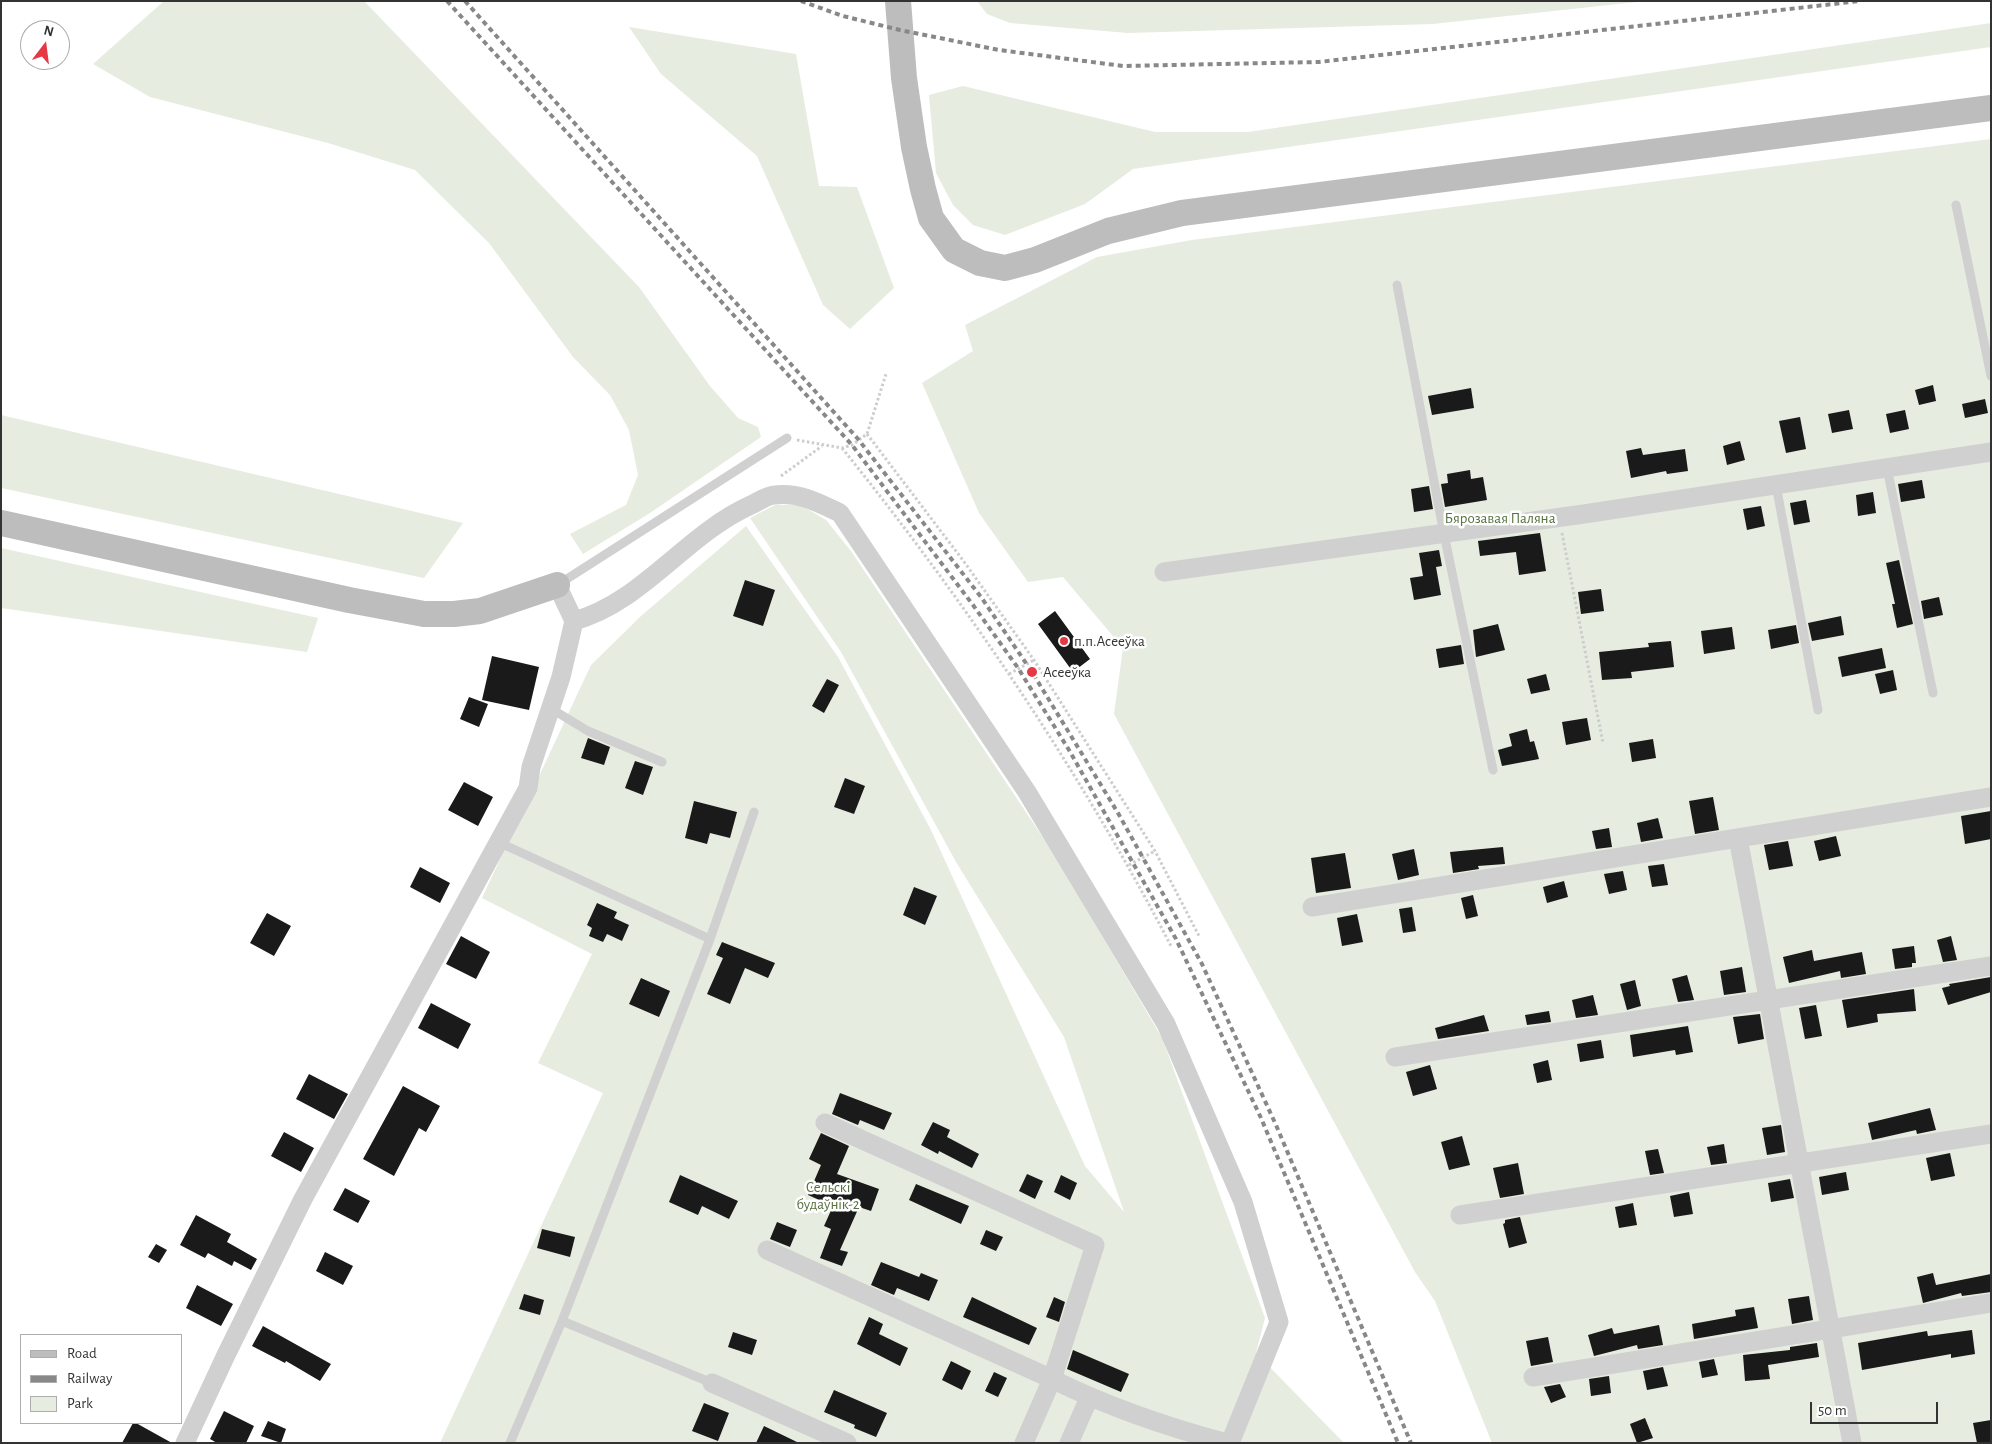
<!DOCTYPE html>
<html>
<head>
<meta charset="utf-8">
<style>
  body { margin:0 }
  #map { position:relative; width:1992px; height:1444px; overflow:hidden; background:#fff; font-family:"Alegreya Sans",sans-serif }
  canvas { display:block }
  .frame { position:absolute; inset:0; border:2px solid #333; pointer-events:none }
  .legend { position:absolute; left:20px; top:1334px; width:162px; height:90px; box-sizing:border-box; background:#fff; border:1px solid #adadad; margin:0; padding:6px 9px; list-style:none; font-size:15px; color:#333 }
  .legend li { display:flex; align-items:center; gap:10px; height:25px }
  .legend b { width:25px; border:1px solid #adadad }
  .north { position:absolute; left:20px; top:20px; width:50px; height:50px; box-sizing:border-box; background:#fff; border:1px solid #adadad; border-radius:50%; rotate:15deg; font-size:14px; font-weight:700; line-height:20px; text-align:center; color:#333 }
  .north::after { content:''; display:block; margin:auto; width:18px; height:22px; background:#e63946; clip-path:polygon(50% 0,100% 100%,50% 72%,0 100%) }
  .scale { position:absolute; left:1810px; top:1402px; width:128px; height:22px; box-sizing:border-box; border:2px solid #333; border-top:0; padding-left:6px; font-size:15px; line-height:18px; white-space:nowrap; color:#333; -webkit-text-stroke:4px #fff; paint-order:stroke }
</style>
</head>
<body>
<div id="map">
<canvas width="1992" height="1444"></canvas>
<div class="frame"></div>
<ul class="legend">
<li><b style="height:6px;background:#bdbdbd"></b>Road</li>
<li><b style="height:6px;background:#888"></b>Railway</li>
<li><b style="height:14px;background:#e6ecdf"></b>Park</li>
</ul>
<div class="north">N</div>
<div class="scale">50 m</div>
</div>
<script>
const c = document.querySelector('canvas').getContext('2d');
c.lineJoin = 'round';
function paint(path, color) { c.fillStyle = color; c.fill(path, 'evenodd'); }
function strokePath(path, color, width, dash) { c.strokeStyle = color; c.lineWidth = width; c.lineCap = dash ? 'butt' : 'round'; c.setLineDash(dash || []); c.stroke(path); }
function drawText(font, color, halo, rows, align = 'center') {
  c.font = font + ' "Alegreya Sans",sans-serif'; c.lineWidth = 5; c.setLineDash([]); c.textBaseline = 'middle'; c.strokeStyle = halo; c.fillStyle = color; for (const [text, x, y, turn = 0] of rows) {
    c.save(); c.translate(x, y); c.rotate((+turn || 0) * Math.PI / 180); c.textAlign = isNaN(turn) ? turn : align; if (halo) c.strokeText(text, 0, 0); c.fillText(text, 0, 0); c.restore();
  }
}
paint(new Path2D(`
  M164,1h200l275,286 71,99 28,32 20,9 3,10 -111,76 -67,41 -13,-20 56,-29 12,-30 -9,-45 -19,-35 -37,-38 -84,-114 -74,-73 -87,-27 -178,-46 -57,-33z
  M977,1h669l-213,23 -305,9 -118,-10 -23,-9z
  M1991,23v24l-858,122 -48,35 -80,31 -32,-10 -20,-20 -17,-32 -7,-78 34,-9 192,46h93z
  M629,27l167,27 23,132 38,1 37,101 -44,41 -27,-24 -66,-149 -96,-82z
  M1991,139v1304h-499l-57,-142 -20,-29 -301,-558 9,-66 -60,-71 -35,5 -49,-69 -57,-130 51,-32 -8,-26 132,-68 95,-17z
  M1,415l462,108 -39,55 -423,-90z
  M775,505h26l25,15 25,31 203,303 108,184 103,280 -9,35 88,90h-904l163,-350 -65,-30 54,-109 -110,-56 109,-233 50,-49 105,-90 92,131 93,173 154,336 39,46 -60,-175 -108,-175 -115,-210 -91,-134z
  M1,548l317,70 -11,34 -306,-44z`), '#e6ecdf');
paint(new Path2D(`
  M1933,385l3,16 -17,4 -4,-15z
  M1471,388l3,20 -42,7 -4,-19z
  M1985,399l3,14 -23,5 -3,-14z
  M1849,410l4,19 -21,4 -4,-19z
  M1905,410l4,19 -19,4 -4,-19z
  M1800,417l6,32 -20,4 -7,-32z
  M1740,441l5,19 -18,5 -4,-19z
  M1641,448l2,7 42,-6 3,22 -21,3 -1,-3 -35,7 -5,-27z
  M1470,470l1,9 12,-2 4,23 -42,7 -4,-23 7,-1 -1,-9z
  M1922,480l3,18 -24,4 -3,-18z
  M1429,486l4,23 -19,3 -3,-23z
  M1873,492l3,21 -18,3 -2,-21z
  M1806,500l4,22 -16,3 -4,-22z
  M1761,506l4,20 -18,4 -4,-21z
  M1540,533l6,38 -27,4 -3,-23 -36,4 -2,-15z
  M1439,550l3,16 -6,1 5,28 -27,5 -4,-22 13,-2 -4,-23z
  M1899,560l14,64 -16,4 -5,-24h3l-9,-41z
  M745,580l30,10 -12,36 -30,-10z
  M1601,589l3,22 -23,3 -3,-22z
  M1939,597l4,18 -19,4 -3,-18z
  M1055,611l35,48 -17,13 -35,-48z
  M1841,616l3,19 -32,6 -4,-18z
  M1498,624l7,26 -29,7 -3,-27z
  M1796,625l3,18 -28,6 -3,-19z
  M1732,627l3,22 -31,5 -3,-23z
  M1671,641l3,26 -43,5 1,6 -30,2 -3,-28 50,-5 -1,-4z
  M1461,645l3,19 -25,4 -3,-19z
  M1882,648l4,20 -44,9 -4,-20z
  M492,656l47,11 -10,43 -47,-10z
  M1893,670l4,20 -17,4 -5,-20z
  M1546,674l4,16 -19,4 -4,-15z
  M827,679l12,6 -15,28 -12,-7z
  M469,697l19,7 -9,23 -19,-8z
  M1587,718l4,22 -25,5 -4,-23z
  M1527,729l3,13 4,-1 5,18 -37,7 -4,-16 14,-4 -3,-12z
  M588,738l22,9 -6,18 -23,-7z
  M1653,739l3,19 -24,4 -3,-19z
  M635,761l18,6 -10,28 -18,-7z
  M845,778l20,8 -11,28 -20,-7z
  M464,782l29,15 -15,29 -30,-16z
  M1713,797l6,33 -24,4 -6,-33z
  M694,801l43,11 -7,26 -20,-5 -3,11 -22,-6z
  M1991,811v28l-26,5 -4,-28z
  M1658,818l5,20 -22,4 -4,-19z
  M1609,828l3,19 -16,2 -4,-18z
  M1836,836l5,20 -22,5 -5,-20z
  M1788,841l5,25 -24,4 -5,-25z
  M1503,847l2,17 -27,2 1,3 -26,4 -3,-21z
  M1414,849l5,26 -21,5 -6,-26z
  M1345,853l6,35 -35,5 -5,-35z
  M1664,864l4,21 -16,2 -4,-21z
  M420,867l30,16 -10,20 -30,-16z
  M1623,871l4,19 -18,4 -5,-20z
  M1564,881l4,16 -21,6 -4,-16z
  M914,887l23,9 -12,29 -22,-10z
  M1473,895l5,21 -12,3 -5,-21z
  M597,903l20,9 -3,6 15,7 -7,16 -15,-7 -4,8 -14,-6 3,-8 -5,-3z
  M1412,907l4,24 -13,2 -4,-24z
  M267,913l24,13 -17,30 -24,-13z
  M1357,914l6,28 -21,4 -5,-28z
  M461,936l29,16 -14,27 -30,-15z
  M1951,936l6,24 -14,2 -6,-22z
  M722,942l53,21 -7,15 -23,-10 -15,36 -23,-10 16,-36 -7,-3z
  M1914,946l2,17h-4v4l-17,2 -3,-20z
  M1812,950l2,11 48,-9 4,22 -25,4 -1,-7 -51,12 -6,-26z
  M1742,967l4,25 -22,3 -4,-24z
  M1687,975l7,25 -16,2 -6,-23z
  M1991,977v15l-43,13 -6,-17 8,-2 -1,-2z
  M641,978l29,13 -11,26 -30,-13z
  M1635,980l6,26 -14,4 -7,-26z
  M1914,989l2,22 -39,3 1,8 -31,6 -5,-28z
  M1593,995l5,20 -22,3 -4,-18z
  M431,1003l40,21 -13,25 -40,-21z
  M1816,1005l6,31 -17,3 -6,-31z
  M1549,1011l2,11 -24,3 -2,-10z
  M1760,1014l4,25 -26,5 -5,-27z
  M1484,1015l5,16 -51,8 -3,-11z
  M1688,1026l5,26 -17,3 -1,-5 -42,7 -3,-22z
  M1601,1040l3,18 -24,4 -3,-18z
  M1548,1060l4,20 -15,3 -4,-19z
  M1430,1065l7,24 -24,7 -7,-24z
  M309,1074l39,20 -14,25 -38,-20z
  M403,1086l37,20 -14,26 -7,-4 -25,48 -31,-17z
  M840,1093l52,20 -8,17 -24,-10 -2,5 -26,-11z
  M1930,1108l6,22 -19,4 -1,-4 -44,10 -4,-17z
  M933,1122l17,8 -3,7 32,17 -7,14 -33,-17 -1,3 -17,-9z
  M1781,1125l4,27 -18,3 -5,-27z
  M284,1132l30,16 -13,24 -30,-16z
  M821,1133l28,13 -12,28 42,15 -8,22 -12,-4 -19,43 8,2 -6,14 -22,-8 11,-29 -7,-3 9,-20 -25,-11 13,-30 -12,-6z
  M1462,1136l8,29 -21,5 -8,-28z
  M1724,1144l3,19 -16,2 -4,-18z
  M1658,1149l6,24 -14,2 -5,-24z
  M1950,1153l5,23 -24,5 -5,-23z
  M1518,1163l6,31 -24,4 -7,-30z
  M1846,1172l3,18 -27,5 -3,-18z
  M1027,1174l16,7 -8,18 -16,-8z
  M680,1175l58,26 -9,18 -27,-13 -4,9 -29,-13z
  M1061,1175l16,8 -7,17 -16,-8z
  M1790,1179l4,19 -23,4 -3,-19z
  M916,1184l53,22 -8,18 -52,-24z
  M345,1188l25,13 -12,22 -25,-13z
  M1689,1192l4,22 -19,3 -4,-21z
  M1633,1203l4,22 -18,3 -4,-21z
  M196,1215l35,19 -4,8 30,17 -6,11 -17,-9 -2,5 -24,-13 -3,5 -25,-13z
  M1520,1217l7,26 -18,5 -6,-24 2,-1v-3z
  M777,1222l20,8 -7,17 -20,-8z
  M542,1229l33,8 -5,20 -33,-9z
  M986,1230l17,7 -7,14 -16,-7z
  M156,1244l11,6 -8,13 -11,-6z
  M325,1252l28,14 -10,19 -27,-14z
  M881,1262l38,15 2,-4 17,7 -9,21 -32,-13 -3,7 -23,-10z
  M1933,1273l3,12 55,-11v18l-29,4 -1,-3 -38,10 -6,-26z
  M197,1285l36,19 -12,22 -35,-18z
  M524,1294l20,6 -4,15 -21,-6z
  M1809,1296l4,24 -21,4 -4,-25z
  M972,1297l65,31 -8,17 -66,-28z
  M1054,1297l11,5 -6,20 -13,-5z
  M1754,1307l4,21 -64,11 -2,-15 44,-8 -1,-6z
  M869,1317l14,7 -4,10 29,14 -8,18 -43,-22z
  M1659,1325l4,20 -25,4 -1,-4 -43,11 -6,-21 24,-7 2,6z
  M263,1326l68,38 -11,17 -34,-20 -1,2 -33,-17z
  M1972,1330l3,24 -24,4v-4l-89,16 -4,-27 69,-12 1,5z
  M733,1332l24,8 -5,15 -24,-8z
  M1548,1337l5,25 -22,4 -5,-25z
  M1817,1343l2,14 -51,8 2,14 -25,2 -2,-26 47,-5v-3z
  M1073,1350l56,24 -8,18 -54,-23z
  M1714,1359l4,16 -16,3 -3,-16z
  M951,1361l20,10 -9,19 -20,-10z
  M1663,1367l5,19 -21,4 -4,-19z
  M994,1372l13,6 -9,19 -13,-6z
  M1609,1376l2,17 -20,3 -2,-17z
  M1560,1384l6,13 -15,6 -7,-16z
  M834,1390l53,23 -11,24 -22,-9 1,-3 -31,-13z
  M704,1403l25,10 -11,28 -26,-10z
  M224,1411l30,15 -8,17h-29l-7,-4z
  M1645,1418l8,20 -16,5 -7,-19z
  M1991,1420v23h-14l-4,-20z
  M268,1421l18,8 -5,14 -20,-7z
  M133,1423h3l36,20h-50z
  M764,1426l35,17h-43z`), '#1a1a1a');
strokePath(new Path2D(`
  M867,434l98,129 69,97 121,191 44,85
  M797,440l45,8 10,-3 15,-11 19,-60
  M842,448c124,154 238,323 329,498
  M781,476l41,-30
  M1562,533l41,210
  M1009,674l25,-14
  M1129,865l26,-14`), '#cdcdcd', 3, [2.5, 2.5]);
strokePath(new Path2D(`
  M1956,205l35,171
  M1397,285l47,249 49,236
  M1887,468l46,225
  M1776,485l42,225
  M559,584l228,-146
  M550,708l38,23 74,31
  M498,842l212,97 44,-127
  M710,939l-148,382 150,62
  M510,1443l52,-122`), '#d0d0d0', 9);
strokePath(new Path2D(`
  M1164,572l420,-58 407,-62
  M557,585l17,36c69,-19 112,-87 177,-116 7,-3 16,-10 24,-10 25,-3 44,8 65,18l187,279 139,232 77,178 36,120 -49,121
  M1738,838l114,605
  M1312,907l679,-110
  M1395,1057l596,-91
  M1460,1215l531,-81
  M767,1250l285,129 43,-134 -270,-122
  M1533,1377l458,-74
  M712,1383l135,60
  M185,1443l41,-88 77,-156 225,-411 3,-21 30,-90 13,-56
  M1024,1443l28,-64c56,28 115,48 175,64
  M1069,1443l20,-45`), '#d0d0d0', 19);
strokePath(new Path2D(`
  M898,1l6,77 10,69 9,42 8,29 23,32 26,13 25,5 30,-8 73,-29 74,-18 809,-105
  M1,523l348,77 75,14h30l26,-3 77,-26`), '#bdbdbd', 26);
strokePath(new Path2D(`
  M447,1l405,444 121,160 45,63 51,82 107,189 85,179 137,325
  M465,1l393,438 123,158 51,75 86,141 84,151 74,161 135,318
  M801,1l42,15 57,14 99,20 124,16 196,-4 541,-61`), '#888', 4, [5, 4]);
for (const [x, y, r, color] of [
  [1064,641,5,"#e63946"],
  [1032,672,6,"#e63946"]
]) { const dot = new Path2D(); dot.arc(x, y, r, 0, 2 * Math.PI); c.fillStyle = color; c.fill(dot); strokePath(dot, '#fff', 2); }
drawText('15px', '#56703f', '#fff', [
  ["Бярозавая Паляна",1500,518],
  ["Сельскі",828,1187],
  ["будаўнік-2",828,1204]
]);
drawText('15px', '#333', '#fff', [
  ["п.п.Асееўка",1074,641],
  ["Асееўка",1043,672]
], 'left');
</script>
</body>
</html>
